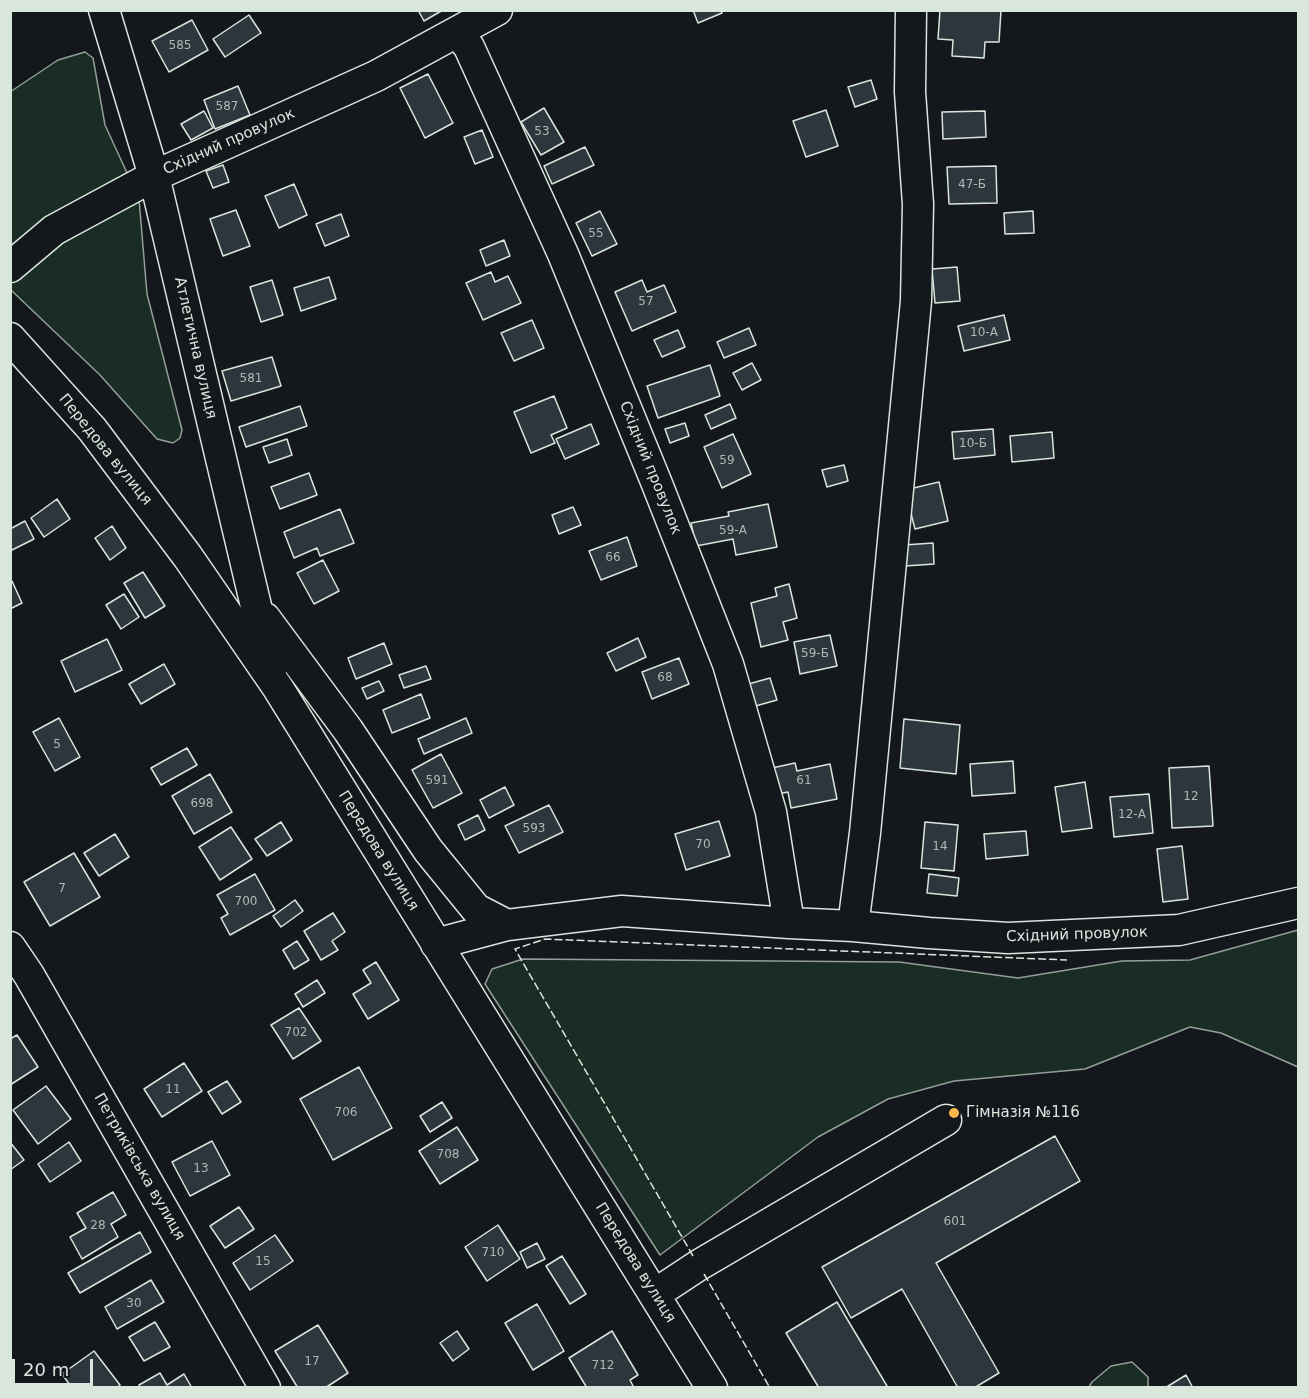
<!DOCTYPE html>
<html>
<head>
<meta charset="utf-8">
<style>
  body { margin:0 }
  #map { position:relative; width:1309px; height:1398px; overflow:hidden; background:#14181c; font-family:"DejaVu Sans",sans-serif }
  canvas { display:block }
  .frame { position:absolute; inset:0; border:12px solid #d8e6dc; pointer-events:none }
  .scale { position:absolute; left:12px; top:1359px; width:81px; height:27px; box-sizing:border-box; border:3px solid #d8e6dc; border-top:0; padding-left:8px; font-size:18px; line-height:21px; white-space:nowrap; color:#d8e6dc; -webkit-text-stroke:4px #14181c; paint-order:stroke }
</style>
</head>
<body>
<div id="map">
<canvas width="1309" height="1398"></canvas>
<div class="frame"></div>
<div class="scale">20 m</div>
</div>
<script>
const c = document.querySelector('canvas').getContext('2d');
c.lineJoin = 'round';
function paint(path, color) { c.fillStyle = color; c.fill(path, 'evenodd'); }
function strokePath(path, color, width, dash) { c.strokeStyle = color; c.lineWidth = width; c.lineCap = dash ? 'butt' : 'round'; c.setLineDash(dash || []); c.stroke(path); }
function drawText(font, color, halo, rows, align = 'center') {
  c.font = font + ' "DejaVu Sans",sans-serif'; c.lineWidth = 4.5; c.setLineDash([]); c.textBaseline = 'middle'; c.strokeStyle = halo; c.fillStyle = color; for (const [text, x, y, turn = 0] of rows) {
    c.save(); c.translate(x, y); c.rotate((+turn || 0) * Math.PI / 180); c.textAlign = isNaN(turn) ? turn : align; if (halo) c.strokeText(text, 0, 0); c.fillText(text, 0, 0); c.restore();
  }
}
const green = new Path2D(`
  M85,52l8,6 12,67 34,74 8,95 35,136 -2,8 -7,5 -16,-4 -57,-64 -89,-85 -1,-198 48,-32z
  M1298,930v137l-77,-34 -31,-6 -105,42 -131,12 -66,18 -70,38 -158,118 -175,-271 7,-15 31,-10 376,3 119,16 104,-17 68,-1z
  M1132,1362l16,15v10h-59l3,-5 19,-16z`);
paint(green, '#1a2d24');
strokePath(green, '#939e99', 1.5);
const building = new Path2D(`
  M418,10h25l-19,11z
  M693,10h28l1,3 -24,10z
  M940,10h61l-2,32h-14l-1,16 -32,-2 1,-16 -15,-1z
  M249,15l12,18 -36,24 -12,-18z
  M192,20l16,30 -39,22 -17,-31z
  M428,74l25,49 -28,15 -25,-50z
  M871,80l6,19 -22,8 -7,-20z
  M238,86l12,29 -35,14 -11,-29z
  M544,108l20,34 -23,13 -20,-33z
  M826,110l12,36 -32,11 -13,-36z
  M204,111l9,17 -22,12 -10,-16z
  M985,111l1,26 -43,2 -1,-27z
  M482,130l11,27 -18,7 -11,-27z
  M585,147l9,18 -42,19 -8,-18z
  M223,165l6,17 -16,6 -7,-17z
  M996,166l1,37 -48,1 -2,-37z
  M294,184l13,31 -28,13 -14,-32z
  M236,210l14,36 -27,10 -13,-37z
  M600,211l17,33 -25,12 -16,-33z
  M1033,211l1,22 -29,1 -1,-21z
  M341,214l8,22 -24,10 -9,-22z
  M504,240l6,16 -24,10 -6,-16z
  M957,267l3,34 -25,2 -3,-34z
  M491,272l4,10 13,-6 13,27 -38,17 -17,-37z
  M329,277l7,22 -35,12 -7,-23z
  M272,280l11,35 -22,7 -11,-35z
  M642,280l5,12 17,-7 12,27 -44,19 -17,-39z
  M1004,315l6,25 -46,11 -6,-25z
  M532,320l12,28 -30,13 -13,-28z
  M749,328l7,17 -32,13 -7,-16z
  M678,330l7,17 -23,10 -8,-17z
  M272,357l9,29 -50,15 -9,-30z
  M752,363l9,17 -19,10 -9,-17z
  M710,365l10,31 -62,22 -11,-32z
  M554,396l13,32 -16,7 4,8 -24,10 -17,-41z
  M730,404l6,14 -25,11 -6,-14z
  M300,406l7,20 -61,21 -7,-20z
  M685,423l4,13 -19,7 -5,-14z
  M591,424l8,20 -34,15 -9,-20z
  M993,429l2,26 -41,4 -2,-27z
  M1052,432l2,26 -42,4 -2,-26z
  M733,434l18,40 -29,14 -18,-41z
  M287,439l5,16 -23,8 -6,-16z
  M844,465l4,16 -21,6 -5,-17z
  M309,473l8,22 -37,14 -9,-22z
  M939,482l9,39 -33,8 -10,-39z
  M57,499l13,20 -26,18 -13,-19z
  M768,504l9,43 -41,8 -3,-16 -37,7 -5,-23 38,-7 -1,-4z
  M573,507l8,18 -22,9 -7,-19z
  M340,509l14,34 -34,13 -3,-8 -23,10 -10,-26z
  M25,521l9,18 -24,12v-22z
  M112,526l14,22 -16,12 -15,-22z
  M627,537l10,29 -36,14 -12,-29z
  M933,543l1,21 -29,2 -1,-21z
  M323,560l16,31 -25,13 -17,-31z
  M143,572l22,34 -20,12 -21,-35z
  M12,581l10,22 -12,6v-27z
  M789,584l8,34 -14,4 5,18 -27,7 -10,-44 26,-7 -2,-8z
  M124,594l15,23 -18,12 -15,-24z
  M830,635l7,31 -37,8 -6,-32z
  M638,638l8,19 -30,14 -9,-18z
  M107,639l15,31 -47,22 -14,-31z
  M384,643l8,21 -36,15 -8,-21z
  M679,658l10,26 -37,15 -10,-27z
  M164,664l11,20 -34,20 -12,-20z
  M426,666l5,13 -27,9 -5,-13z
  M770,678l7,22 -25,7 -7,-22z
  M379,681l5,10 -17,8 -5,-11z
  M421,694l9,24 -38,15 -9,-23z
  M59,718l21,39 -25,14 -22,-39z
  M466,718l6,15 -48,21 -6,-15z
  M904,719l56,6 -4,49 -56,-6z
  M187,748l10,17 -36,20 -10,-17z
  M441,754l21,39 -29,15 -21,-38z
  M1013,761l2,32 -43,3 -2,-32z
  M795,763l2,8 33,-7 7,35 -46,9 -3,-16 -10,2 -6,-26z
  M1209,766l4,60 -41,2 -3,-60z
  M210,774l22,38 -38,22 -22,-38z
  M1085,782l7,46 -30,4 -7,-45z
  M505,787l9,18 -25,13 -9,-18z
  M1149,794l4,39 -39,4 -4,-40z
  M549,805l14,27 -44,21 -14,-27z
  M478,815l7,15 -20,10 -7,-15z
  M719,821l11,35 -44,14 -11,-36z
  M281,822l11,18 -25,16 -12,-17z
  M925,822l33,3 -4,46 -33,-3z
  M231,827l21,32 -32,21 -21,-33z
  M1026,831l2,24 -42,4 -2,-25z
  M115,834l14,23 -30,19 -15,-23z
  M1182,846l6,53 -25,3 -6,-53z
  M74,853l26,44 -50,29 -26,-44z
  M255,874l20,36 -45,25 -9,-17 7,-4 -11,-19z
  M929,874l30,4 -2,18 -30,-3z
  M295,900l8,11 -22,16 -8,-11z
  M333,913l12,19 -13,9 6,9 -17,10 -17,-29z
  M297,941l12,19 -15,9 -11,-19z
  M376,962l23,38 -31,19 -15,-25 18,-11 -8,-13z
  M317,980l8,13 -22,14 -8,-13z
  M299,1008l22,33 -28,18 -22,-34z
  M17,1035l21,32 -28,18v-46z
  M184,1063l18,28 -40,26 -18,-28z
  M359,1067l33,61 -59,32 -33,-61z
  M227,1081l14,21 -19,12 -14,-22z
  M46,1086l25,33 -33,25 -25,-34z
  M442,1102l10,16 -22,14 -10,-16z
  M457,1127l21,33 -38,24 -21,-33z
  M1055,1136l25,45 -144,82 63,110 -25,15h-16l-56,-99 -51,29 -29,-51z
  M212,1141l18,34 -40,21 -18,-34z
  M10,1142l14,18 -14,10z
  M69,1142l12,19 -31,21 -12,-18z
  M113,1192l13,23 -15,9 7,13 -36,22 -12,-22 16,-9 -9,-15z
  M239,1207l15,22 -29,19 -15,-22z
  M498,1225l22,34 -33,22 -22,-34z
  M140,1232l11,20 -71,41 -12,-20z
  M275,1235l18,26 -43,29 -17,-27z
  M537,1243l8,16 -18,9 -7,-16z
  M562,1256l24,38 -16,10 -24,-38z
  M151,1280l13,22 -47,27 -12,-22z
  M837,1302l50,84 -2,2h-66l-33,-55z
  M537,1304l27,47 -31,19 -28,-47z
  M155,1322l15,25 -26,14 -15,-24z
  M318,1325l30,48 -23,15h-27l-23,-37z
  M457,1331l12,18 -16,12 -13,-18z
  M612,1331l26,44 -8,5 4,8h-47l-18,-30z
  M94,1351l26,34 -3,3h-45l-10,-14z
  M160,1373l7,12 17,-11 8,14h-52l-1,-3z
  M1186,1375l7,13h-28z`);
paint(building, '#2c363c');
strokePath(building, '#d8e6dc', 1.5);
const minor = new Path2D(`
  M104,10l50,166 102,430 16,61
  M457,32l12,15 94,207 94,230 71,180 43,148 18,111
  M10,267l44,-37 100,-54 222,-100 121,-66
  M10,338l82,91 96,128 90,131 434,700
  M265,618l83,112 80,120 48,59 31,16
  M853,926l12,-93 51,-532 2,-97 -8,-112 1,-82
  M436,944l71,-19 115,-14 167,12 64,3 76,7 79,5 171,-8 119,-27
  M10,947l19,28 236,413
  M655,1294l44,-29 247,-145`);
strokePath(minor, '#d8e6dc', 33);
strokePath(minor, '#14181c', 30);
strokePath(new Path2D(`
  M693,1256l-178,-307 30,-10 522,21
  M704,1274l66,114`), '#d8e6dc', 1.5, [8, 3]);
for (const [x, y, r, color] of [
  [954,1113,6,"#ffb74d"]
]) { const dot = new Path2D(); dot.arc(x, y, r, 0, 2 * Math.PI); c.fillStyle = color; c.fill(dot); strokePath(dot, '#14181c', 2); }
drawText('12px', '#adbab4', null, [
  ["585",180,46],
  ["587",227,107],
  ["53",542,132],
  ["47-Б",972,185],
  ["55",596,234],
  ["57",646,302],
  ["10-А",984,333],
  ["581",251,379],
  ["10-Б",973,444],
  ["59",727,461],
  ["59-А",733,531],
  ["66",613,558],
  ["59-Б",815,654],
  ["68",665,678],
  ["5",57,745],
  ["591",437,781],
  ["61",804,781],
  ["12",1191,797],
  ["698",202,804],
  ["12-А",1132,815],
  ["593",534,829],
  ["70",703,845],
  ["14",940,847],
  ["7",62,889],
  ["700",246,902],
  ["702",296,1033],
  ["11",173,1090],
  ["706",346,1113],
  ["708",448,1155],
  ["13",201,1169],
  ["601",955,1222],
  ["28",98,1226],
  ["710",493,1253],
  ["15",263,1262],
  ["30",134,1304],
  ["17",312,1362],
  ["712",603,1366]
]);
drawText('15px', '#d8e6dc', '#14181c', [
  ["Східний провулок",229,142,-24],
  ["Атлетична вулиця",195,348,77],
  ["Передова вулиця",105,450,51],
  ["Східний провулок",650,468,68],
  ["Передова вулиця",378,851,58],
  ["Східний провулок",1077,935,-2],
  ["Петриківська вулиця",139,1167,60],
  ["Передова вулиця",635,1263,58]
]);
drawText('15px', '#d8e6dc', '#14181c', [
  ["Гімназія №116",966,1113]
], 'left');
</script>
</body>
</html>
